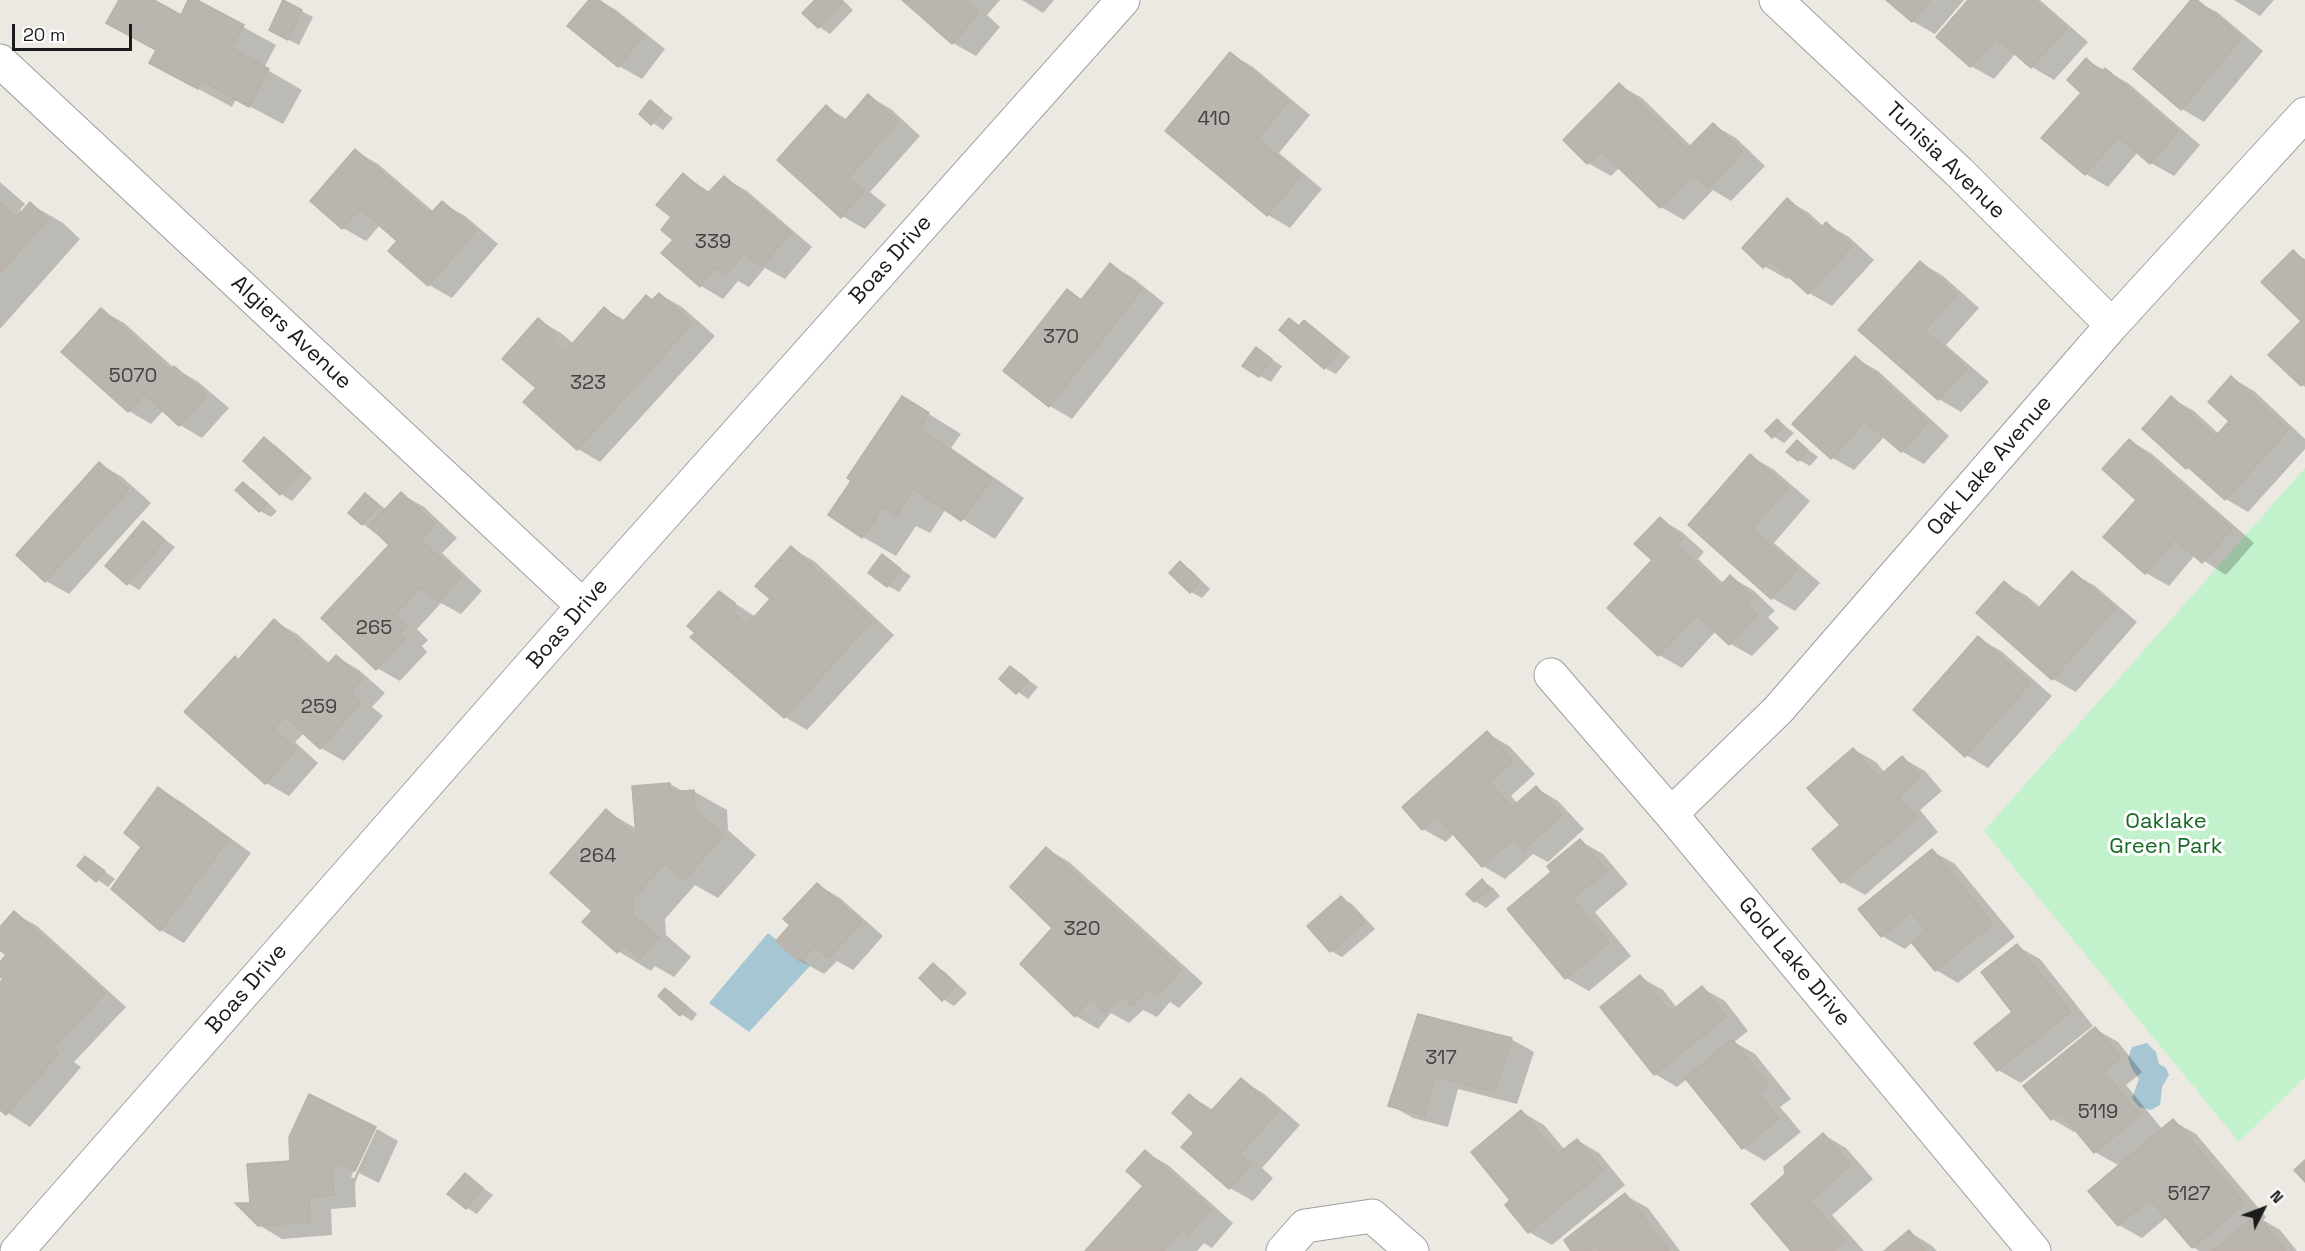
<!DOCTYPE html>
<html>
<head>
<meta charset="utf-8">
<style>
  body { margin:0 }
  #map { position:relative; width:2305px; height:1251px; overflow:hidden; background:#ebe9e2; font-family:"Space Grotesk",sans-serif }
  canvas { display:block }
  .north { position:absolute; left:2233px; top:1179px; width:60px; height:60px; -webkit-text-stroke:4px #fff; paint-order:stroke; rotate:48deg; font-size:16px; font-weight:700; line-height:24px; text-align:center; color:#1b1b1b }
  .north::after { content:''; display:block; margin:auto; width:21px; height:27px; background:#1b1b1b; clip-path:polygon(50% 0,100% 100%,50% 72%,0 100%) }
  .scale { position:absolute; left:12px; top:24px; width:120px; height:27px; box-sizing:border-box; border:3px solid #1b1b1b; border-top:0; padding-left:8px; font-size:18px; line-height:21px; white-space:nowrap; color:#1b1b1b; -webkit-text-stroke:4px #fff; paint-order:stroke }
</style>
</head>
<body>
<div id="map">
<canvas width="2305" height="1251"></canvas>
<div class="north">N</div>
<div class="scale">20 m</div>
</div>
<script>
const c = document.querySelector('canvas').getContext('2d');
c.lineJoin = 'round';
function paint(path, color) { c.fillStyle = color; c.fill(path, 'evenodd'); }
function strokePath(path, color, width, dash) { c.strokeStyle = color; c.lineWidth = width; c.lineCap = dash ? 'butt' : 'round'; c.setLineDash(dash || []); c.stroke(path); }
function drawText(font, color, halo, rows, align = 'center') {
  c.font = font + ' "Space Grotesk",sans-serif'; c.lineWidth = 6; c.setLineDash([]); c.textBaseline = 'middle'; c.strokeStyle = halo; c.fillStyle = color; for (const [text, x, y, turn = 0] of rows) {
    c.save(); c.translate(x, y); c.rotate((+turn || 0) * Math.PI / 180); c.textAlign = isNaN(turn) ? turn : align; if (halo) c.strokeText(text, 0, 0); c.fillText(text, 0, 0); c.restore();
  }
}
paint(new Path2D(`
  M2305,468v609l-66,65 -255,-311z`), '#c2f2cb');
paint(new Path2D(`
  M768,933l42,33 -61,66 -40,-29z
  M2147,1043l9,9 3,12 7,4 3,7 -7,12 -2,18 -9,5 -12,-3 -7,-9 7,-19 -7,-10 -4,-11 4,-11z`), '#a7c6d4');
paint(new Path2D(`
  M121,0h30l30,17 9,-17h4l82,45 -12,23 38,22 -19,34 -47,-25 -4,8 -48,-26 -27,-31z
  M591,0h8l17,10 49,39 -23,30 -23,-13z
  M817,0h26l10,10 -23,24 -11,-7z
  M905,0h95l-13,15 13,12 -24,29 -23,-13z
  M1022,0h32l-11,13z
  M1888,0h76l-29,34 -23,-13z
  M1970,0h70l48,42 -34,38 -22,-13 -16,-14 -22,26 -23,-13 -33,-29z
  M2193,0l24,12 46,39 -59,71 -22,-13z
  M2234,0h40l-14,16z
  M284,2l29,15 -14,28 -18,-9z
  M1231,54l22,13 57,48 -31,38 43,36 -32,39 -22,-13 -101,-84z
  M2086,60l42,23 72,62 -26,31 -23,-13 -13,-11 -30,35 -22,-13 -3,-81z
  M1619,85l23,13 50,49 21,-22 23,13 29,28 -34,35 -18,-11 -29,30 -23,-13 -41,-40 -9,9 -23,-13 -23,-23z
  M868,96l23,13 29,27 -50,56 16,13 -21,24 -23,-13 -16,-109 22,13z
  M651,102l22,16 -10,12 -22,-16z
  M355,151l23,13 56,48 8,-9 23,13 33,28 -46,54 -23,-13 -39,-34 9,-10 -19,-16 -14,16 -23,-13 -31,-27z
  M684,175l27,18 13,-15 23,13 65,56 -27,32 -20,-11 -16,19 -11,-6 -15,18 -22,-13 -26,-46 -1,-23z
  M0,182l25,22 -5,6 2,3 8,-9 33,19 17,16 -80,90z
  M1787,200l22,13 15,14 2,-3 23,13 25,23 -42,46 -23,-13 -19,-17 -3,3 -23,-13z
  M2293,252l12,7v128l-3,-2 1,-64z
  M1921,263l22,13 36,32 -33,37 43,37 -28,30 -22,-13 -79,-69z
  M1111,265l22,13 31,25 -92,116 -22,-13 -45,-35 62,-80 16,9z
  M659,294l23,13 33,29 -115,126 -22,-13 -40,-61v-68l23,13 13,11 31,-35 21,12z
  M101,310l23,13 50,45 23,13 32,27 -27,30 -22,-13 -16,-15 -13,14 -22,-13z
  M1304,322l11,7 35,28 -14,17 -11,-6 -25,-41z
  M1256,349l26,17 -11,16 -11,-6z
  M1855,358l23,13 71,65 -25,28 -23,-13 -16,-15 -31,34 -23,-13z
  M2232,378l22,13 51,48v10l-57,63 -22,-13 -27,-24 -12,-7 -43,-39 27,-31 23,13 25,23 13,-13z
  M903,398l58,36 -10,14 73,50 -29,41 -49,-30 -16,24 -14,-7 -20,30 -33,-19z
  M1777,420l17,13 -10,10 -11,-7z
  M264,439l11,6 37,33 -20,23 -11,-7 -36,-33z
  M2129,440l23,14 102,89 -28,32 -31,-20 -26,31 -23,-13 -40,-36 33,-37z
  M1798,442l20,15 -8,9 -11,-6z
  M1750,456l23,13 37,32 -36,42 46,40 -25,28 -23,-13 -82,-73z
  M100,464l22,13 29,26 -82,91 -23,-13 -28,-26z
  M243,484l11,6 23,21 -6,6 -11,-6z
  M401,494l23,13 33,31 -15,15 40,38 -21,23 -20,-11 -24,26 11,11 -6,6 5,6 -27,29 -23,-13 14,-123 -28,-21 3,-29 21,15z
  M1660,519l22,13 22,20 -6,7 26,25 6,-7 23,13 22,21 -7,6 11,11 -27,28 -23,-13 -13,-12 -34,37 -23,-13 -50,-47 45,-48z
  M143,523l32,24 -36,43 -11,-7z
  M791,548l23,13 80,74 -87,95 -22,-13 -88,-84 22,-40 37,24 16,-18z
  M882,556l29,20 -12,16 -11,-6z
  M1180,563l11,7 19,19 -8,9 -11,-6z
  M2072,573l23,13 42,36 -61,70 -23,-13 -49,-96 23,13 14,12z
  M274,621l23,13 33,30 7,-7 22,13 26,23 -13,14 11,9 -39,45 -23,-13 -17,-15 -9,9 23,21 -29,33 -23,-13 -80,-71 49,-54 4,2z
  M1978,638l23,13 51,45 -64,72 -22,-13z
  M1011,668l27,19 -10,12 -27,-20z
  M1487,733l22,13 26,28 -24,22 7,8 18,-16 22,13 26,28 -36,33 -15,-8 -28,25 -22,-13 -29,-32 -8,8 -23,-13z
  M1853,749l23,13 9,11 17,-15 23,13 17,20 -22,19 18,22 -73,63 -23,-13 -28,-32 28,-25z
  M670,784l14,8 9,-1 34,19 1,20 28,25 -38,43 -23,-13 -30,34 1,16 25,22 -17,20 -19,-11 -4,5 -33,-20 -24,-40 12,-100 31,18z
  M159,789l22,13 70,51 -67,90 -23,-13 -48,-41 30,-42z
  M1580,841l23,13 25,30 -33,28 36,44 -42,35 -23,-13 -13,-106z
  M1047,849l22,13 134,121 -24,25 -9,-6 -13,15 -14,-7 -14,13 -18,-10 -13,16 -22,-13 -22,-89z
  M1932,851l23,13 60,73 -57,46 -22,-13 -23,-28 -8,7 -23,-13z
  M86,858l29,21 -7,8 -29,-21z
  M1482,881l11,7 7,8 -14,12 -11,-7z
  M818,885l22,13 43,38 -30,34 -16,-9 -13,13 -23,-13 -23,-20 14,-16z
  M1341,898l11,6 23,25 -33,28 -11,-6 -22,-25z
  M14,913l23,13 89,81 -52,55 7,5 -51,60 -30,-19v-124l5,-5 -5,-5v-9l8,-10 -8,-7v-19z
  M2017,946l23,13 53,67 -72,57 -23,-13 17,-58z
  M933,965l11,6 23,22 -13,13 -11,-7z
  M1640,977l23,13 14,18 25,-20 23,13 23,30 -14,11 21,12 36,45 -11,8 21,25 -36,29 -22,-13 -56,-69 -10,8 -22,-13z
  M665,990l11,6 21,18 -5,7 -11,-7z
  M1419,1015l92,24 23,13 -17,52 -59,-15 -10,38 -35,-9 -23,-13z
  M2095,1029l23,13 24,30 -16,13 37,45 10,-9 23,13 70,83 -3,3 17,10 17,21h-98l-6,-4 -26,-30 -25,21 -23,-13 -28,-33 29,-26 -25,-14 -18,-22 -3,2 -22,-13z
  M1241,1080l22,13 37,32 -38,43 11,10 -20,23 -23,-13 -46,-41 12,-14 -7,-38 24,15z
  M1522,1112l22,13 21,25 12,-10 22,13 26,32 -73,60 -23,-13 -17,-32z
  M374,1127l-23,50 3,1 23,-49 21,12 -19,42 -20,-10 -4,11 1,23 -25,2 1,26 -50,4 -23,-14 -7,-21 40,-42z
  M1824,1135l22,13 27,31 -41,36 32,36h-71l-7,-77z
  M1145,1152l23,13 65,58 -21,25 -8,-5 -7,8h-110l58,-65z
  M465,1175l28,20 -16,19 -10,-6z
  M1625,1195l23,13 32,43h-107z
  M1909,1232l22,13 6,6h-51z`), '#0003');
const building = new Path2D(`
  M119,0h35l27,15 7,-15h9l47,25 -13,23 38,21 -20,38 -46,-26 -5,8 -49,-26 7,-13 -50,-27z
  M283,0l19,10 -14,30 -19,-10z
  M589,0h10l45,35 -26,32 -51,-41z
  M815,0h25l3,3 -25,25 -16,-15z
  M902,0h64l13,13 -27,31z
  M1886,0h44l-18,22z
  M1968,0h66l33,28 -36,40 -35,-30 -26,29 -34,-30z
  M2191,0h6l45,37 -61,73 -48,-41z
  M1230,52l59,49 -32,38 44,36 -34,41 -102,-85z
  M2086,58l15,14 4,-4 73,63 -28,33 -32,-27 -33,38 -44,-37 40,-45 -14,-13z
  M1619,83l68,66 26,-26 30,29 -35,37 -15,-15 -33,34 -59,-57 -14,13 -24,-24z
  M868,94l30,28 -50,56 16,13 -23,27 -64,-58 49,-55 18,17z
  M650,100l13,11 -12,14 -12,-11z
  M355,149l75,65 12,-13 34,29 -48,56 -40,-35 9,-10 -37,-32 -18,20 -32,-28z
  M683,173l24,21 17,-18 67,57 -30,34 -16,-14 -20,22 -9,-8 -16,20 -39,-34 12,-13 -12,-10 10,-13 -15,-12z
  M1787,198l33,31 6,-7 26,24 -44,48 -38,-34 -7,8 -21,-20z
  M0,202l17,15 13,-15 18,17 -48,54z
  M2293,250l12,12v120l-4,4 -33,-31 33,-34 -40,-39z
  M1920,261l37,33 -32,37 42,37 -29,32 -80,-70z
  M1110,263l32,26 -93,118 -46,-36 64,-82 14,11z
  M659,293l34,30 -116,127 -54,-48 13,-14 -34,-29 36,-41 19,16 -5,5 14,12 38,-44 18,16 24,-28 6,5z
  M101,308l69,62 4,-4 33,29 -28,31 -35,-32 -16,18 -67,-60z
  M1289,318l10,8 5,-6 36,30 -16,19 -45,-39z
  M1256,347l16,12 -13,18 -17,-11z
  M1855,356l73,66 -27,30 -36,-31 -34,38 -39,-35z
  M2231,376l57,54 -63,70 -37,-33 -2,2 -44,-40 29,-33 44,41 14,-16 -21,-19z
  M902,396l27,17 -10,15 73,50 -31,43 -48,-32 -17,27 -13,-9 -21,31 -34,-23 23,-34 -4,-3z
  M1777,419l7,7 -12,12 -7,-7z
  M264,437l38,34 -22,24 -37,-34z
  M2129,439l103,90 -30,34 -27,-24 -30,35 -42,-37 33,-37 -34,-31z
  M1797,440l11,10 -10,11 -12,-9z
  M1750,454l38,34 -36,41 46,40 -27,30 -83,-74z
  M99,462l30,27 -84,93 -29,-27z
  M243,482l24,22 -8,8 -24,-22z
  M401,492l34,32 -14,16 40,37 -23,25 -17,-15 -26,28 12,11 -7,7 5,6 -29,31 -55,-52 68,-73 -20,-19z
  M365,493l14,12 -17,20 -14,-12z
  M1660,517l23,22 -7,6 44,41 10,-11 23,22 -6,7 10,10 -28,31 -32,-30 -39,41 -51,-48 45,-48 -18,-16z
  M143,521l22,19 -38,45 -22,-19z
  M791,546l81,75 -88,97 -94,-81 5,-4 -8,-7 32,-35 16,12 -2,9 14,13 23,-26 -15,-13z
  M882,554l19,15 -14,18 -19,-14z
  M1180,561l20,21 -10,11 -21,-20z
  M2072,571l43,37 -63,72 -76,-67 28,-32 33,29z
  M274,619l52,47 10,-11 27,24 -13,14 11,9 -41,47 -35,-32 -11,12 23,20 -32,35 -81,-72 51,-56 3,4z
  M1978,636l52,47 -65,74 -52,-47z
  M1010,666l18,14 -12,14 -17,-15z
  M1487,731l26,30 -24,21 23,25 24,-21 26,29 -38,35 -10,-12 -32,29 -45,-51 -15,14 -20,-23z
  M1853,748l25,29 24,-21 18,21 -22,20 19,21 -76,65 -29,-34 28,-24 -33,-37z
  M670,783l1,9 23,-2 1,20 29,25 -40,45 -20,-16 -32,36 1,15 26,22 -19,22 -16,-14 -7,8 -35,-31 10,-11 -42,-38 56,-64 30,27 -4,-50z
  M158,787l71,52 -69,92 -49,-42 30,-42 -17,-14z
  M1580,839l27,32 -34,27 36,45 -44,36 -58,-70 44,-37 -4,-6z
  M1046,847l135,123 -25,26 -9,-7 -14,17 -11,-10 -17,16 -14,-15 -16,20 -55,-53 32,-36 -42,-41z
  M1932,849l61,75 -58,47 -23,-28 15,-12 -16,-19 -30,25 -23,-28z
  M85,856l20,15 -9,11 -19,-16z
  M1482,879l8,10 -16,13 -8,-8z
  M817,883l45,39 -33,36 -14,-11 -15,15 -24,-21 14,-16 -7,-6z
  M1341,896l24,26 -35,30 -23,-26z
  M14,911l91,82 -52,55 6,5 -53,62 -6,-5v-128l3,-3 -3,-2v-15l6,-7 -6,-5v-23z
  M2017,944l54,68 -74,59 -23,-28 38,-31 -31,-40z
  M933,963l23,22 -14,16 -23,-23z
  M1640,975l30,37 32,-26 24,31 -72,58 -54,-68z
  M665,988l22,19 -7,9 -22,-20z
  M1418,1014l94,24 -18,54 -59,-15 -10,39 -37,-10z
  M2095,1027l26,31 -17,14 36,43 -46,38 -34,-41 -9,8 -28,-34z
  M1732,1039l37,46 -11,8 21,25 -37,31 -57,-71z
  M1241,1078l38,33 -39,43 12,10 -23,25 -48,-42 13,-14 -22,-20 17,-19 21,18z
  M309,1094l67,33 -21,44 -19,-9 -4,8 2,25 -25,2 1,25 -52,4 -23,-23h15l-3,-39 43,-3 -1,-24z
  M1521,1110l36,44 20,-15 26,32 -75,62 -23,-28 5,-5 -39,-48z
  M2173,1119l72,85 -53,44 -42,-49 -32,27 -30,-35z
  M1823,1133l28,32 -41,36 35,40 -12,10h-42l-40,-47 34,-30 -1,-7z
  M1145,1150l66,59 -23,27 -6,-6 -19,21h-78l58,-65 -17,-15z
  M2305,1160v22l-11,-12z
  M465,1173l18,15 -17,21 -19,-15z
  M1625,1193l44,58h-70l-4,-5 -5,5h-19l-7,-11z
  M2257,1215l29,36h-74z
  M1909,1230l17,21h-42z`);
paint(building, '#bbb5af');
strokePath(building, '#bbb1a6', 1.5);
const street = new Path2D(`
  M1776,0l183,172 153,153
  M0,61l583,545
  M1551,675l120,139 363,437
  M1671,814l107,-104 334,-385 193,-211
  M17,1251l566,-645 540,-606
  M1283,1251l22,-25 67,-10 40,35`);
strokePath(street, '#9f9f9f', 35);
strokePath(street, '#fff', 33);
drawText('20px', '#434240', null, [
  ["410",1214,120],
  ["339",713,243],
  ["370",1061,338],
  ["5070",133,377],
  ["323",588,384],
  ["265",374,629],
  ["259",319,708],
  ["264",598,857],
  ["320",1082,930],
  ["317",1441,1059],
  ["5119",2098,1113],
  ["5127",2189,1195]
]);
drawText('22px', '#1b1b1b', '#fff', [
  ["Tunisia Avenue",1945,161,44],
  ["Boas Drive",891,260,-48],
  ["Algiers Avenue",291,333,43],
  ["Oak Lake Avenue",1990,466,-49],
  ["Boas Drive",568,624,-49],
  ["Gold Lake Drive",1794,962,50],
  ["Boas Drive",247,989,-49]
]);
drawText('22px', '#176b26', '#fff', [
  ["Oaklake",2166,822],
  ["Green Park",2166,847]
]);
</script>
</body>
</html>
